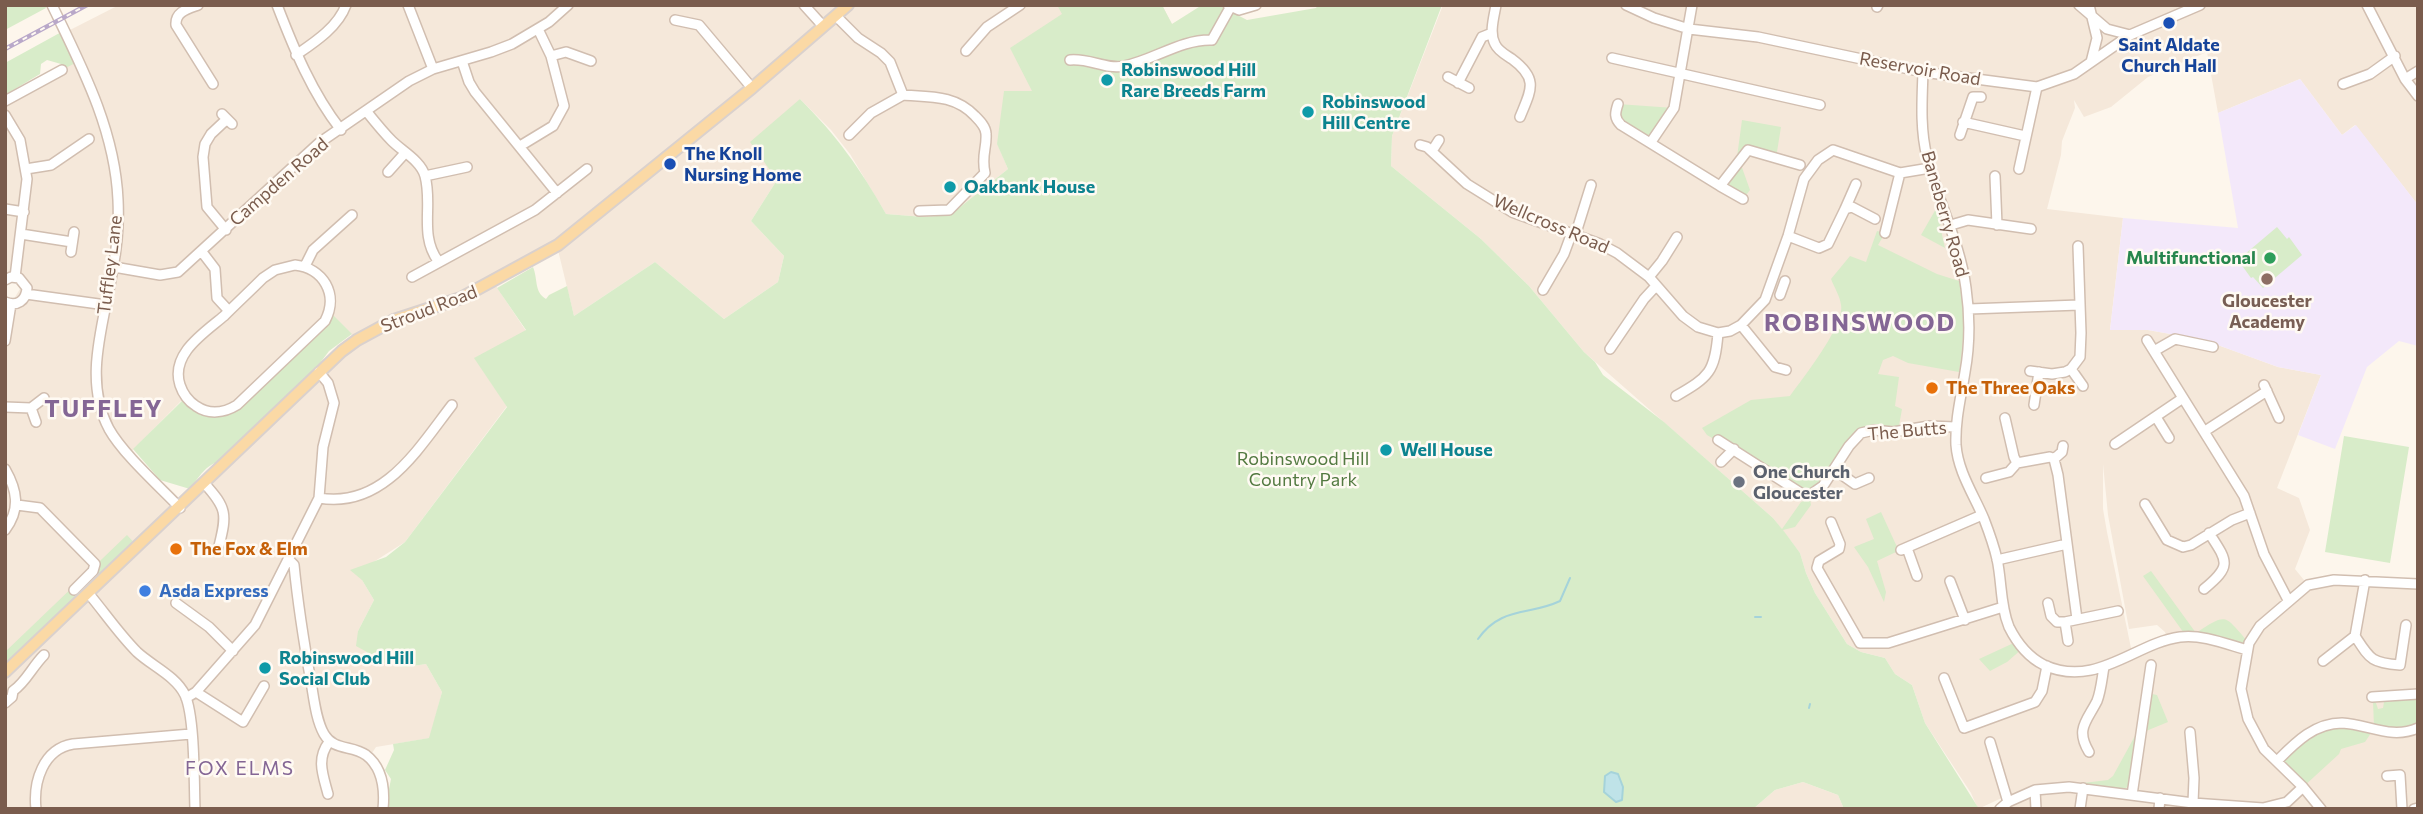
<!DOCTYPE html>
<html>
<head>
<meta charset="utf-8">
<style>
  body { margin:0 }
  #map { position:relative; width:2423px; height:814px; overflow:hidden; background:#fdf6ec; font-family:Commissioner,sans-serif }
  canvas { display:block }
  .frame { position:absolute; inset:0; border:7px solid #7a5c4d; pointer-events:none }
</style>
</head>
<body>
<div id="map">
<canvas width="2423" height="814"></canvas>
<div class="frame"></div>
</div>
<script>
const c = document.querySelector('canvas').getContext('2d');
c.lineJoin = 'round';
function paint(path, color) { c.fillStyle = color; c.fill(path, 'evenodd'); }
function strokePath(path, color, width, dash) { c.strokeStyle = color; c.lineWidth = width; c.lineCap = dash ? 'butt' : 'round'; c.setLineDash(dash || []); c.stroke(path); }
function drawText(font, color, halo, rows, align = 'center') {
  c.font = font + ' Commissioner,sans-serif'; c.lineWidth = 5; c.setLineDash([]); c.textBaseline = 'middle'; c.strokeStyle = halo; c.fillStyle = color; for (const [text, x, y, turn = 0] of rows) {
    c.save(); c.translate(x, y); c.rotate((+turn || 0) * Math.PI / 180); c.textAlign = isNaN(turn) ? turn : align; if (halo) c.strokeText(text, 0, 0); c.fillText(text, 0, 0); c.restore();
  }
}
paint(new Path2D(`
  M119,5h1043l10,19 33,-19h21l-5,6 -224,132 11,26 -58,46 -26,2 -38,-3 -36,-60 -19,-24 -31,-31 -23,81 -26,41 33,35 -6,26 -54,37 -69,-57 -81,54 -17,-70 -63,37 32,48 -51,27 32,48 -102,136 -33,21 -10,17 12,20 -16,31 10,20 -7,9 45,7 20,-3 16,28 -12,46 -54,9 -6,9 10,26v27h-375v-468l6,-37 13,-22 -19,-2v-179l64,-36 10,-4 2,2 -11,-33zM330,313l27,27 -177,167 -51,-53 53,-54 39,12 16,-7z
  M1443,5h975v200l-63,-80 -13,10 -42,-56 -82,34 -11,-61 -59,25 -37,30 -27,10 -10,-17 1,8 -13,33 -1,14 -14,54 76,9 -13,112h38l28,5 39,9 63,23 43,8 -44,113 22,10 11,32 -15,39 13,16 26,-5 84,4v225h-418l6,-13 -28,13 -7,-16 -46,-70 -13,-38 -17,-11 -10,-16 -24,-6 -14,-8 -32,-51 -9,-20 -6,-20 -27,-35 -189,-166 -55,-66 -48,-47 -90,-73 1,-30zM2103,464l5,51 21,114 28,-4 8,7 2,8 -29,12 -7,-4 -24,-116 -4,-23z
  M1803,782l35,13 6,14h-91l22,-19z`), '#f5e8da');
paint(new Path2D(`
  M2300,79l42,56 14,-10 62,80v141l-19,-5 -32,26 -32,82 -37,-14 23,-60 -43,-8 -63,-23 -39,-9 -28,-5h-38l13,-112 115,10 -20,-115z`), '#f3e8fa');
paint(new Path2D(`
  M5,5h40l1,3 -41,22z
  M1057,5h105l10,19 30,-19h16l29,15 69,-12 2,-3h124l-50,131 -1,30 90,73 48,47 55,66 11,10 8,13 61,47 109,96 9,11 19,-27 9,-3 1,6 -16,22 -12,3 17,23 6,20 9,20 32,51 14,8 24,6 10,16 17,11 13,38 54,86h-135l-6,-14 -35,-13 -28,8 -22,19h-1368l6,-30 -6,-9 9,-20 -1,-6 36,-6 13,-46 -16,-28 -20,3 -45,-7 6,-8 -11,-6 2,-15 16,-31 -12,-20 -12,-10 36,-13 19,-15 102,-135 -33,-49 52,-28 -29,-42 36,-21c5,12 1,25 13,32l3,-4 18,-9 7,30 81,-54 69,57 54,-37 6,-26 -33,-35 26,-41 -27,-38 50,-43c37,37 60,69 86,115l38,3 26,-2 58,-46 -11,-25 7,-53h28l-22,-43 52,-34z
  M65,30l14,31 -17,9 -1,-6 -14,-4 -6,4 -1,10 -35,21v-32z
  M1618,104l56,4 -23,34 -30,-17z
  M1742,120l39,7 -5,31 -27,-8 -9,12 10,28 -7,9 -23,-13 17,-29z
  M1937,207l5,12 -2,7 5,22 -24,-13z
  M2277,227l10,12 2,-2 13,18 -39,33 -10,-11 -2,1 -13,-18z
  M1877,231l8,2 -7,12 59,29 22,7c7,31 5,60 0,91l-51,-9 -15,-7 -10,4 -5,14 21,3 -4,29 7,3 -4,22 -30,-1 -58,65 -103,-60 -5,-7 49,-28 39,-4c13,-18 55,-71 51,-91 -1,-9 -7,-18 -10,-26l19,-23 16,6z
  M330,312l22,22 -23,17 -9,12 -99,98c-15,3 -22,16 -31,28l-30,-9 -27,-31 50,-49 17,9 30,1z
  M2344,436l65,11 -19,116 -65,-11z
  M1881,512l16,35 -2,1 1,4 -19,9 9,31 -2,10 -16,-35 -14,-20 20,-8 -8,-20z
  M127,535l11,12 -133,125v-20z
  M2151,571l45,62c32,-21 28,-18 53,10l-2,7 -61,-14 -43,-60z
  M2018,641l5,7 -16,14 -17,9 -11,-12z
  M2152,694l5,1 11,27 -22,9z
  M2418,699v25c-12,10 -29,5 -44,3l-1,-26 3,2 2,6 5,-1 1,-6z
  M2141,711l-10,73c-11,12 -35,3 -50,1l2,-2 25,-3 5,-4 23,-42z
  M2341,723l32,7 -8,12 -24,7 -2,5 -36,33 -26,-26 35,-31z`), '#d8ecc9');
const water = new Path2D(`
  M1611,772l7,2 5,13 -1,13 -6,2 -12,-10 1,-16z`);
paint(water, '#bfe3e8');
strokePath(water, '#a5d3da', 2);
strokePath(new Path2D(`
  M1755,617h6
  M1478,639c23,-33 51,-23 82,-38l10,-23
  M1809,708l1,-4`), '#a5d3da', 2);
const minor = new Path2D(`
  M52,5c30,62 63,125 66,195 1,21 -1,47 -5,68 -8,53 -31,110 -4,161 14,25 50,57 71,79
  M198,5c-11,4 -23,7 -22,20l37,59
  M277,5c17,44 35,88 64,125
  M408,5l25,64
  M804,5l19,21
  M1228,5l11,5 17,-5
  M1496,5c-2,12 -7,28 -1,39 3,7 11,11 17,15 27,20 19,31 8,58
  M1626,5l28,13 35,11 69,8 165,35 114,15 37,-13 56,-39 70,-30
  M2079,5l28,24 23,6
  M2089,5l8,33 -6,24
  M2367,5l38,74 13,17
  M1877,7l1,-2
  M836,16l22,22 23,15 9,9 13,33c28,2 52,0 72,21 5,5 11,11 11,18 1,15 -5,21 -1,39l-36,37 -30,1
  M675,20l24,5 53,63
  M966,51l21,-24 33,-22
  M296,55c19,-13 42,-28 50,-50
  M551,56l15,-4 25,9
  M1612,58l208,47
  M1070,60c20,-2 36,10 54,6 30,-6 57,-27 88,-26l19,-34
  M462,61l7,21 6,10 82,101
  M1923,72c-1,28 -3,57 4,85 11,45 33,85 39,131 4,28 4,56 -1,84 -4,25 -10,48 -9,73 2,27 18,50 28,74 5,13 10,27 13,40 5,23 3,46 12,68 8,16 19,30 35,38 52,24 91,-22 136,-28 22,-3 46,7 67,13
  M1448,77l21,11
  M2405,79l13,-8
  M1458,83l24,-46 10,-4
  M2343,84l27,-10 25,-18
  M5,101l57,-31
  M1618,104c-3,9 -4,14 3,21l99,61 28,-36 52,15
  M367,112c8,10 16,20 25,29 10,10 29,20 33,35 8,29 -6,59 13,85
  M222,114l10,10
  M5,115l15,25 7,39 -12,98
  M1963,122l62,14
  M849,135l22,-22 32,-18
  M1960,135l13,-38h8
  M1651,142l23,-34 18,-103
  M1420,145l7,2 40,37 45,28 88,32 17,9 32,24 34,39 15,11 20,6 12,-2 11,-6 24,-25 23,-64 16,-57 14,-19 15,-10 67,23 30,-5
  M520,146l33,-20 11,-20 -13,-50 -13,-27
  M1432,151l7,-11
  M26,169l25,-4 38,-26
  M2019,169l18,-82
  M388,172l17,-19
  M425,176l42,-9
  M1995,176l2,49
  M1720,186l23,13
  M5,209l19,3
  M1845,209l11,-25
  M1951,225l17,-5 63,9
  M226,230l-19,-23 -4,-50 2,-13 6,-10 16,-15
  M1885,233l15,-60
  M21,234l51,8
  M1575,236l16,-51
  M1788,236l31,12 9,-4 17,-35 7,-2 23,12
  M71,252l3,-20
  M202,252l13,17 2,29 12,13
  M295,265c28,3 44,29 30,56l-88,84c-13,8 -28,10 -41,1 -8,-5 -13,-12 -16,-21 -10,-31 24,-52 44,-69 13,-13 26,-25 39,-38l12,-8z
  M305,266l8,-16 39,-35
  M114,267l46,8 18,-3 141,-129 90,-62 24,-12 58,-17 21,-8 37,-22 19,-17
  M412,277l123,-67 52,-41
  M1649,277l13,-16 15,-24
  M5,280l6,-3 8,1 8,10c-1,13 -10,19 -22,14
  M1543,290l21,-36 7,-19
  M26,294l80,11
  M1780,295l5,-14
  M1969,309l110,-4
  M1741,325l34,42 11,3
  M2147,340l97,156 20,58 24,46
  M5,341l6,-37
  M1610,349l34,-50 12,-13
  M2154,351l21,-12 38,8
  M2071,369l12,17
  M2030,371l22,3 13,-2 6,-3 9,-12 1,-24 -3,-87
  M2264,385l15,33
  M1676,396c33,-19 39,-24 42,-63
  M2034,405l5,-33
  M5,407l26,1 13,-10
  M31,408l5,14
  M2156,417l13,21
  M2005,418l9,39 3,6 33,-6 4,2 4,16 19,144
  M2205,431l62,-40
  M1718,440l86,55h6l13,-9 26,-40 12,-13 13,-3 19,2 36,-6 26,1
  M2115,444l68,-46
  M2054,459l8,-7 1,-6
  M1721,462l13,-13
  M5,469c12,21 16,40 0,61
  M1835,470l20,14 14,-6
  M1986,478l23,-6 8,-9
  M204,483c23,25 23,31 15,63
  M319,498c64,11 99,-49 133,-93
  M2145,504l22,36 16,7 8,-2 41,-25 18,-7
  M17,505l23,3 55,56 -2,7 -19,19
  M1831,522l9,22 -1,5 -20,12 -2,7 43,75h28l115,-36
  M1907,548l10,28
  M1901,550l81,-35
  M1997,560l70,-16
  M290,561l4,4c4,40 10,78 17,117 3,17 5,38 13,52 10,17 28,11 42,21 17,13 19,34 17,54
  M1950,581l15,39
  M2204,589c28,-23 24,-27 5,-56
  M89,594c16,19 30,40 48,58 15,14 39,24 48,43 10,22 9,88 10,114
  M176,603l33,24 24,24
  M2048,603l3,13 6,6h8l53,-11
  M2065,622l3,19
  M2355,636c15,23 16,27 45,29l6,-40
  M2323,661l32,-25 10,-56
  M1944,678l20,50 71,-26 7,-11 5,-25
  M196,692l47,30 21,-36
  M2372,697l46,-3
  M186,698l10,-6 59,-67 64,-127 4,-51 11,-44 -6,-20 -9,-11
  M5,703l7,-6 1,-6c13,-9 19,-24 31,-36
  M2190,732l4,46 -1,25
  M1990,742l18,60
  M2089,752c-14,-23 -2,-31 8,-51 4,-10 5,-23 7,-34
  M2277,761c18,-18 37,-38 65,-38 26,1 49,17 76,5
  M2387,776l13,-1 2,34
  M2035,790l1,19
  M328,794c-5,-19 -12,-35 1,-52
  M2132,795l19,-130
  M36,809c-3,-27 7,-60 37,-65l118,-10
  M2000,809l8,-7 27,-12 34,-3 124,16 70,5 24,-6 16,-15
  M2080,809l3,-21
  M2159,809l1,-11
  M2321,809l-18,-22 -39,-38 -16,-30 -7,-30 8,-46 11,-17 48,-41 26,-5 84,4
  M2414,809l4,-1`);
const major = new Path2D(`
  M5,672l337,-321 15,-11 37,-20 67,-22 97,-53 194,-157 96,-83`);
strokePath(minor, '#d1beb0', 12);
strokePath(major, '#dad1cd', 14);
strokePath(minor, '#fff', 9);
strokePath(major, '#fbd9a5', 10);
const rail = new Path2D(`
  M5,49l82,-44`);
strokePath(rail, '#b9a8c9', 4.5);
strokePath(rail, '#fffaf3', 2, [5]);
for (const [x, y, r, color] of [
  [2169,23,7,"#1a4fb4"],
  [1107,80,7,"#0f9aa8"],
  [1308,112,7,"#0f9aa8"],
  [670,164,7,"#1a4fb4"],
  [950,187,7,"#0f9aa8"],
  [2270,258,7,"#2e9e5b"],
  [2267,279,7,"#8d6e63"],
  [1932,388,7,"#e8710a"],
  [1386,450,7,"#0f9aa8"],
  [1739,482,7,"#6b7280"],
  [176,549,7,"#e8710a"],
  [145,591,7,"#3f7fe0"],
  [265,668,7,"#0f9aa8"]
]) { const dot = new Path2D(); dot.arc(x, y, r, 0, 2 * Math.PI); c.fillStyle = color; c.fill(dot); strokePath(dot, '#fffaf3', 2.5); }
drawText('bold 18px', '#164399', '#fffaf3', [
  ["Saint Aldate",2169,45],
  ["Church Hall",2169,66],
  ["The Knoll",684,154,"left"],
  ["Nursing Home",684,175,"left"]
]);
drawText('18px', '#7a5c4d', '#fffaf3', [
  ["Reservoir Road",1920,69,10],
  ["Campden Road",279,182,-41],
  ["Baneberry Road",1945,214,74],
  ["Wellcross Road",1551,224,23],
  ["Tuffley Lane",110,265,-83],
  ["Stroud Road",429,309,-21],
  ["The Butts",1907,431,-5]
]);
drawText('bold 18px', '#0d838f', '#fffaf3', [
  ["Robinswood Hill",1121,70],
  ["Rare Breeds Farm",1121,91],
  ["Robinswood",1322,102],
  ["Hill Centre",1322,123],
  ["Oakbank House",964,187],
  ["Well House",1400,450],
  ["Robinswood Hill",279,658],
  ["Social Club",279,679]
], 'left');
drawText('bold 18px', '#27864d', '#fffaf3', [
  ["Multifunctional",2256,258]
], 'right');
drawText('bold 18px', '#785e54', '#fffaf3', [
  ["Gloucester",2267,301],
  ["Academy",2267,322]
]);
drawText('bold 18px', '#c56008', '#fffaf3', [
  ["The Three Oaks",1946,388],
  ["The Fox & Elm",190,549]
], 'left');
drawText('18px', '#537a41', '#fffaf3', [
  ["Robinswood Hill",1303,459],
  ["Country Park",1303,480]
]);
drawText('bold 18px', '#5b616d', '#fffaf3', [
  ["One Church",1753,472],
  ["Gloucester",1753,493]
], 'left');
drawText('bold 18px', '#366cbe', '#fffaf3', [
  ["Asda Express",159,591]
], 'left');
c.letterSpacing = '2px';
drawText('19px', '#846695', '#fffaf3', [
  ["FOX ELMS",240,769]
]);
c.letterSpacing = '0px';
c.letterSpacing = '2px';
drawText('bold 24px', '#846695', '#fffaf3', [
  ["ROBINSWOOD",1860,323],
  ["TUFFLEY",104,409]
]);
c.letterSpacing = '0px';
</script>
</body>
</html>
